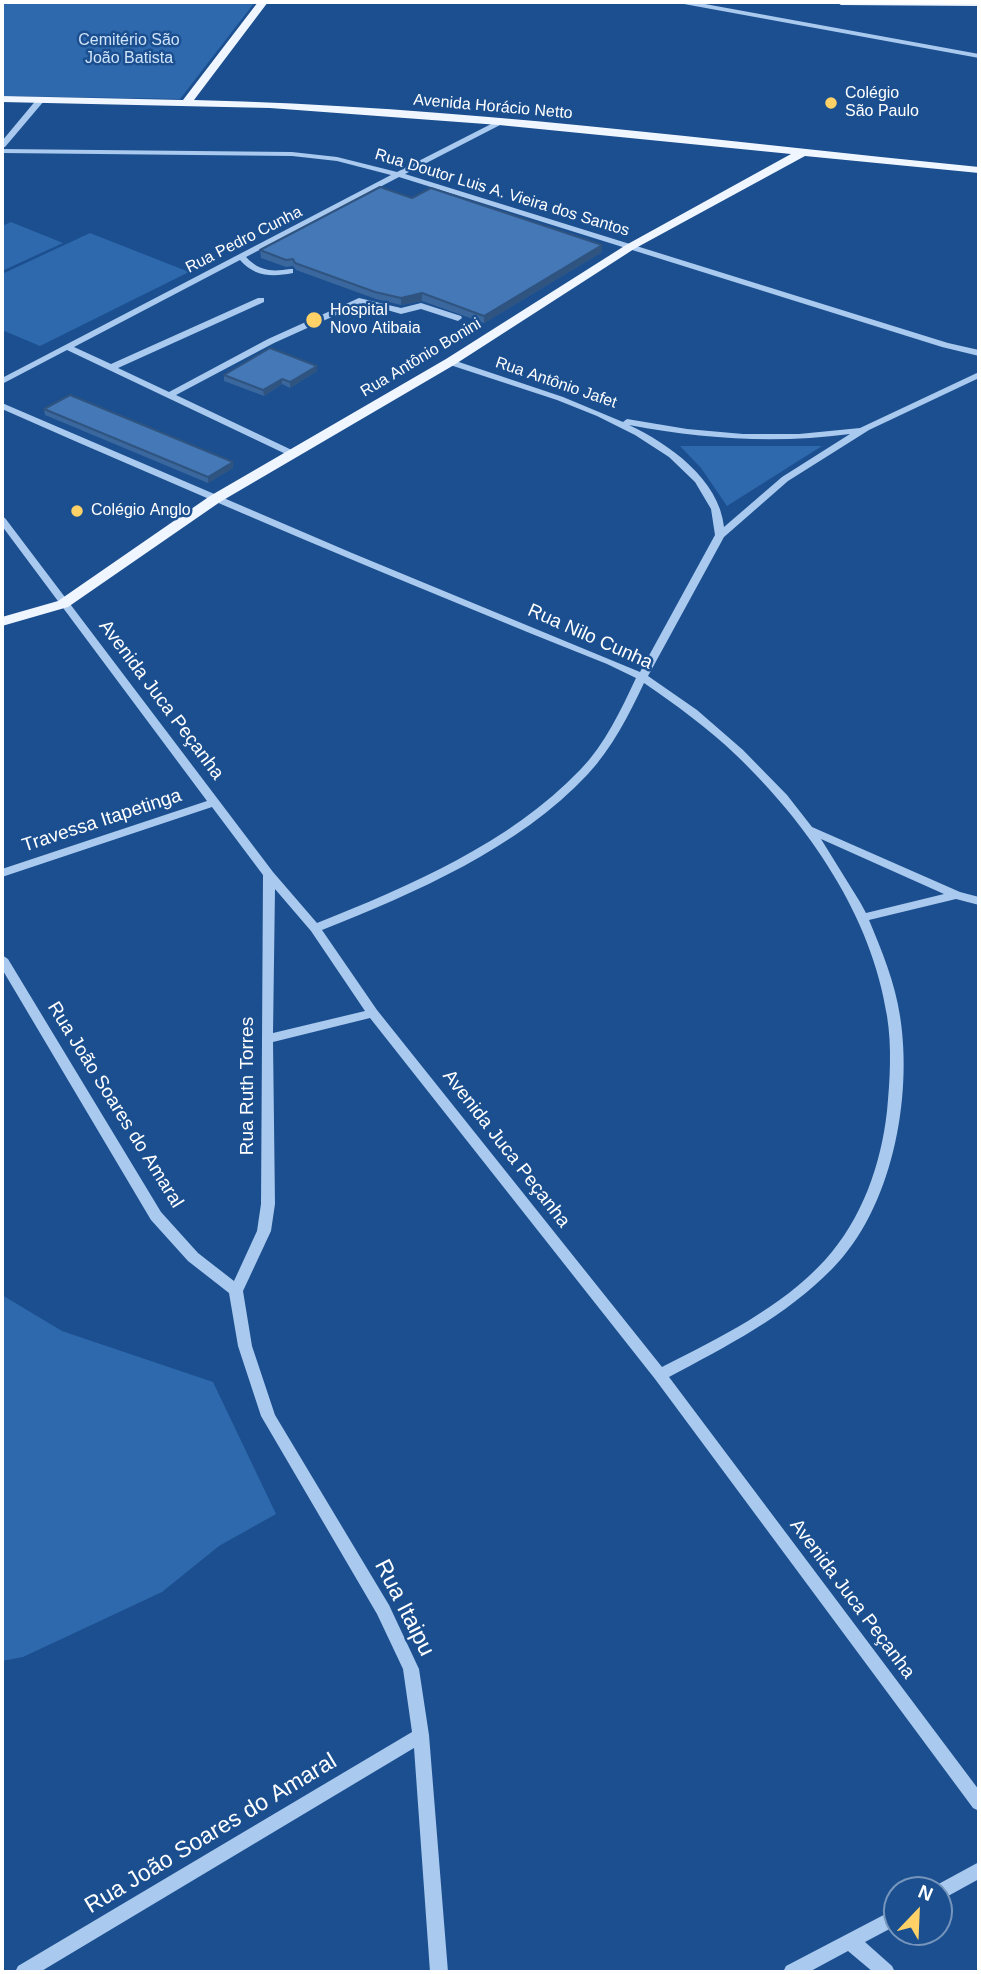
<!DOCTYPE html>
<html>
<head>
<meta charset="utf-8">
<style>
  body { margin:0 }
  #map { position:relative; width:981px; height:1974px; overflow:hidden; background:#1b4f8f; font-family:Arial,sans-serif }
  canvas { display:block }
  .frame { position:absolute; inset:0; border:4px solid #fff; pointer-events:none }
  .north { position:absolute; left:883px; top:1876px; width:70px; height:70px; box-sizing:border-box; background:#1b4f8f; border:2px solid #7695bc; border-radius:50%; rotate:23deg; font-size:19px; font-weight:700; line-height:28px; text-align:center; color:#fff }
  .north::after { content:''; display:block; margin:auto; width:24px; height:32px; background:#ffd166; clip-path:polygon(50% 0,100% 100%,50% 72%,0 100%) }
</style>
</head>
<body>
<div id="map">
<canvas width="981" height="1974"></canvas>
<div class="frame"></div>
<div class="north">N</div>
</div>
<script>
const c = document.querySelector('canvas').getContext('2d');
c.lineJoin = 'round';
function paint(path, color) { c.fillStyle = color; c.fill(path, 'evenodd'); }
function strokePath(path, color, width, dash) { c.strokeStyle = color; c.lineWidth = width; c.lineCap = dash ? 'butt' : 'round'; c.setLineDash(dash || []); c.stroke(path); }
function drawText(font, color, halo, rows, align = 'center') {
  c.font = font + ' Arial,sans-serif'; c.lineWidth = 5; c.setLineDash([]); c.textBaseline = 'middle'; c.strokeStyle = halo; c.fillStyle = color; for (const [text, x, y, turn = 0] of rows) {
    c.save(); c.translate(x, y); c.rotate((+turn || 0) * Math.PI / 180); c.textAlign = isNaN(turn) ? turn : align; if (halo) c.strokeText(text, 0, 0); c.fillText(text, 0, 0); c.restore();
  }
}
paint(new Path2D(`
  M2,2h253l-75,97 -178,-3z
  M11,222l52,21 -61,28v-45z
  M90,233l99,39 -149,74 -38,-16v-56z
  M680,446h142l-95,60 -26,-38z
  M2,1295l60,36 151,51 63,132 -57,32 -57,46 -139,65 -21,4z`), '#2e69ad');
paint(new Path2D(`
  M681,2h13l285,52v4l-295,-54z
  M37,99l7,2 -39,46h-3v-6z
  M499,120l4,2 -1,2 -97,50 543,169 31,7v6l-37,-9 -543,-170 -153,80c13,14 26,15 44,12h3v4c-21,4 -38,4 -53,-13l-166,87 37,17 147,-66h6v4l-146,66 51,24 99,-53 91,-41 42,10 20,-5 40,13 1,2 -4,3 -37,-12 -20,5 -38,-11 -89,40 -98,52 120,57v4h-6l-223,-106 -65,34v-6l389,-203 -54,-14 -45,-5 -290,-3v-4l290,3 45,5 60,15z
  M450,359l113,38 60,25 4,-3 60,10 56,5h56l61,-6 119,-56v6l-110,52 -81,51 -64,56 -76,139 49,34 46,40 44,45 25,32 148,65 19,5v8l-23,-6 -87,21c13,31 26,63 31,96 13,82 -8,193 -68,253 -46,47 -105,77 -163,108l310,413v21l-6,-3 -318,-429 -285,-361 -97,24 2,162 -4,27 -28,60 9,55 23,69 114,190 30,64 10,66 19,237h-18l-16,-224 -374,224h-25l3,-6 394,-234 -9,-63 -26,-55 -116,-198 -23,-70 -9,-53 -41,-32 -37,-41 -149,-251v-14l6,4 153,253 37,41 36,28 23,-50 4,-27 2,-329 -51,-68 -210,70v-8l205,-68 -205,-275v-9l3,1 268,354 44,51c93,-37 193,-80 263,-153 25,-26 41,-60 56,-92l-29,-14c-203,-81 -405,-167 -605,-255v-6l350,150 288,119 75,-137 -4,-26 -16,-27 -26,-25 -34,-22 -38,-19 -40,-16 -110,-36v-4zM629,425c74,14 146,19 221,9l-68,43 -58,50c-5,-48 -55,-83 -95,-102zM644,683c32,22 64,45 92,72 72,69 136,161 151,261 5,31 3,64 0,95 -6,54 -25,108 -62,149 -44,48 -106,78 -163,107l-285,-357 -55,-80c93,-37 197,-82 266,-156 24,-26 41,-59 56,-91zM821,839l123,55 -78,19 -6,-11zM275,889l36,42 54,80 -92,22z
  M979,1862v17l-40,22v-11h-7l1,-3z
  M897,1908v17l-32,17 27,24 3,6h-22l-25,-21 -39,21h-26l3,-6z`), '#a9c9ee');
paint(new Path2D(`
  M258,2h10l-74,98c262,6 524,41 785,67v6l-174,-17 -171,93 -180,116 -234,137 -152,105 -66,19v-9l56,-16 152,-105 236,-137 180,-114 165,-91 -292,-29 -229,-17 -268,-6v-6l181,4z
  M836,2h143v4l-138,-1z`), '#f0f6ff');
paint(new Path2D(`
  M412,198l190,47v7l-118,71 -62,-22 -21,4 -25,-6 -80,-29 -3,-4 -7,1 -25,-9 -1,-8z
  M317,371l-27,17 -8,-4 -18,12 -40,-15v-6z
  M44,409l189,53v6l-25,15 -163,-68z`), '#3a679d');
paint(new Path2D(`
  M602,245v7l-118,71v-7z
  M422,293v8l-21,4v-7z
  M317,366v5l-27,17v-6z
  M282,379v5l-18,12 -1,-6z
  M233,462v6l-25,15v-6z`), '#305480');
const building = new Path2D(`
  M380,187l32,11 19,-10 171,57 -118,71 -62,-23 -21,5 -26,-6 -80,-29 -2,-4 -7,1 -26,-10z
  M270,348l47,18 -27,16 -8,-3 -19,11 -39,-15z
  M70,395l163,67 -25,15 -164,-68z`);
paint(building, '#4478b7');
strokePath(building, '#305480', 2);
for (const [x, y, r, color] of [
  [831,103,7,"#ffd166"],
  [314,320,9,"#ffd166"],
  [77,511,7,"#ffd166"]
]) { const dot = new Path2D(); dot.arc(x, y, r, 0, 2 * Math.PI); c.fillStyle = color; c.fill(dot); strokePath(dot, '#1b4f8f', 2.5); }
drawText('16px', '#cfe3fa', '#1b4f8f', [
  ["Cemitério São",129,41],
  ["João Batista",129,59]
]);
drawText('16px', '#fff', '#1b4f8f', [
  ["Colégio",845,94],
  ["São Paulo",845,112],
  ["Hospital",330,311],
  ["Novo Atibaia",330,329],
  ["Colégio Anglo",91,511]
], 'left');
drawText('16px', '#fff', '#1b4f8f', [
  ["Avenida Horácio Netto",493,107,5],
  ["Rua Doutor Luis A. Vieira dos Santos",502,193,17],
  ["Rua Pedro Cunha",244,240,-27],
  ["Rua Antônio Bonini",421,358,-31],
  ["Rua Antônio Jafet",556,383,19]
]);
drawText('19px', '#fff', '#1b4f8f', [
  ["Rua Nilo Cunha",590,637,24],
  ["Avenida Juca Peçanha",161,700,53],
  ["Travessa Itapetinga",102,821,-18],
  ["Rua Ruth Torres",248,1086,-90],
  ["Rua João Soares do Amaral",115,1105,58],
  ["Avenida Juca Peçanha",506,1149,52],
  ["Avenida Juca Peçanha",852,1599,53]
]);
drawText('23px', '#fff', '#1b4f8f', [
  ["Rua Itaipu",404,1608,63],
  ["Rua João Soares do Amaral",211,1834,-31]
]);
</script>
</body>
</html>
